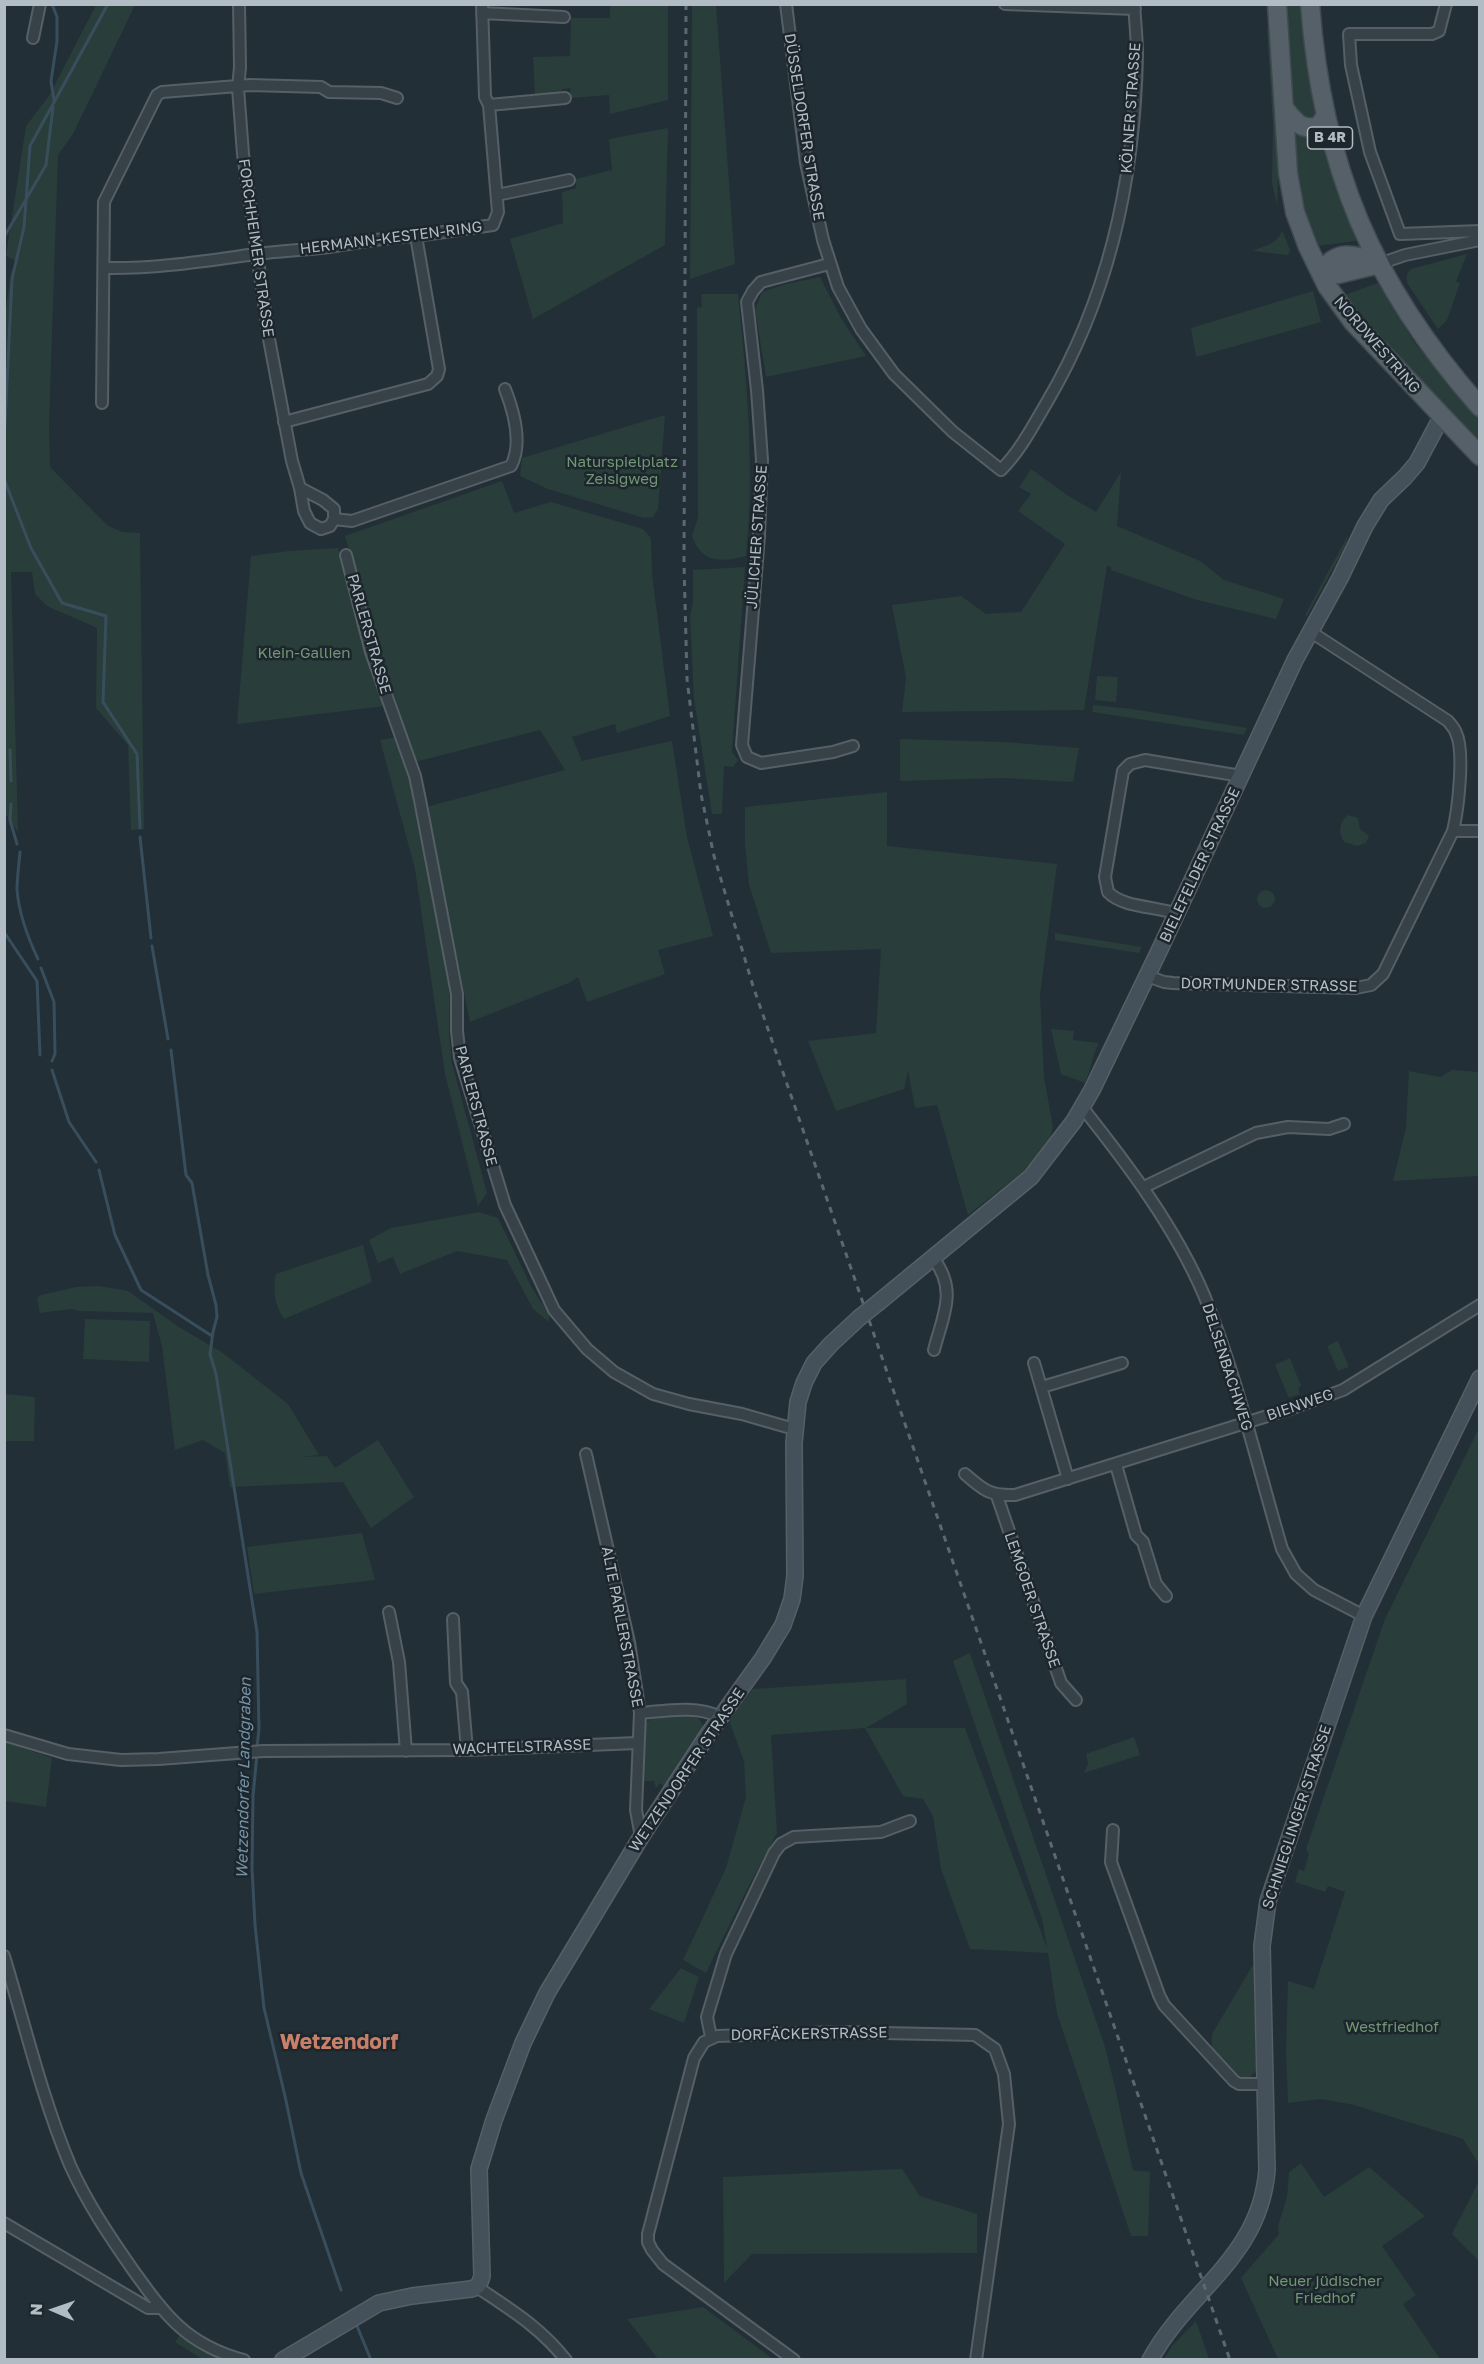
<!DOCTYPE html>
<html>
<head>
<meta charset="utf-8">
<style>
  body { margin:0 }
  #map { position:relative; width:1484px; height:2364px; overflow:hidden; background:#232f37; font-family:"Golos Text",sans-serif }
  canvas { display:block }
  .frame { position:absolute; inset:0; border:6px solid #b2bcc4; pointer-events:none }
  .north { position:absolute; left:24px; top:2280px; width:60px; height:60px; -webkit-text-stroke:4px #1c262c; paint-order:stroke; rotate:272deg; font-size:16px; font-weight:700; line-height:24px; text-align:center; color:#b2bcc4 }
  .north::after { content:''; display:block; margin:auto; width:21px; height:27px; background:#b2bcc4; clip-path:polygon(50% 0,100% 100%,50% 72%,0 100%) }
</style>
</head>
<body>
<div id="map">
<canvas width="1484" height="2364"></canvas>
<div class="frame"></div>
<div class="north">N</div>
</div>
<script>
const c = document.querySelector('canvas').getContext('2d');
c.lineJoin = 'round';
function paint(path, color) { c.fillStyle = color; c.fill(path, 'evenodd'); }
function strokePath(path, color, width, dash) { c.strokeStyle = color; c.lineWidth = width; c.lineCap = dash ? 'butt' : 'round'; c.setLineDash(dash || []); c.stroke(path); }
function drawText(font, color, halo, rows, align = 'center') {
  c.font = font + ' "Golos Text",sans-serif'; c.lineWidth = 5; c.setLineDash([]); c.textBaseline = 'middle'; c.strokeStyle = halo; c.fillStyle = color; for (const [text, x, y, turn = 0] of rows) {
    c.save(); c.translate(x, y); c.rotate((+turn || 0) * Math.PI / 180); c.textAlign = isNaN(turn) ? turn : align; if (halo) c.strokeText(text, 0, 0); c.fillText(text, 0, 0); c.restore();
  }
}
paint(new Path2D(`
  M96,5h39l-62,129 -15,21 -9,270 1,42 58,59 15,6 17,1 4,296 -13,1 -3,-85 -32,-37 1,-80 -50,-22 -12,-12 -3,-22h-21l7,260 -14,-20v-487l7,-53 5,-11 -10,-5 20,-130 23,-30z
  M610,5h58v95l-58,14 -1,-19 -38,3 -1,-10 -7,1 -5,5 -23,3 -2,-40 37,-1 1,-38h39z
  M692,5h24l19,259 -45,15z
  M1281,5h24l15,111 -6,7 -17,-10 -4,-10 -4,-59z
  M1267,27l3,2 9,131 -2,45 -5,-22 1,-56z
  M1292,125l32,8 39,107 -46,6 -22,-67z
  M668,128l-3,117 -132,74 -23,-80 53,-16 -1,-31 14,-4v-9l36,-9 -3,-31z
  M1282,230l8,20 -2,5 -35,-4c10,-6 24,-5 29,-21z
  M1467,254l-11,28 4,1 -13,37 -9,9 -31,-46v-9l4,-5z
  M820,277l21,41 25,38 -100,21 -11,-67 7,-18 24,-8z
  M1378,283l38,62 63,69v35l-140,-152z
  M1313,291l8,31 -125,35 -5,-29z
  M701,294h37c9,89 17,173 8,262 -25,6 -44,8 -54,-20l6,-19 -1,-209 5,-1z
  M665,415l-7,94 -5,8 -9,1 -96,-29 -28,-13 2,-18z
  M1031,469l36,26 29,17 25,-40 -4,54 83,35 24,19 60,19 -8,20 -79,-19 -86,-30v-3l-4,-1 -23,144 -182,2 4,-34 -14,-73 69,-9 25,18 35,-2 44,-68 -47,-33 13,-17 -12,-7z
  M502,481l12,32 37,-11 92,27 8,9 1,36 18,142 -53,17 -2,-9 -43,13 10,24 90,-20 15,96 26,99 -55,14 7,24 -78,28 -9,-25 -7,5 -101,40 -44,-215 139,-37 -25,-40 -125,32 -70,-226z
  M1348,535l-3,12 -38,69 -2,-1z
  M338,548l47,158 -148,18 14,-168 38,-5z
  M745,567l-13,185 6,8 -5,7 -9,-1 -2,48h-10l-18,-115 -4,-83 3,-14v-32z
  M1097,676l21,1 -2,25 -21,-2z
  M1093,705l39,4 115,19 -3,7 -152,-23z
  M396,737l13,41 41,202 -1,53 3,30 35,130 -9,13 -33,-132 -30,-205 -35,-129z
  M900,739l104,3 75,6 -6,34 -69,-4 -104,3z
  M887,792v54l170,18 -17,131 4,82 9,50 -4,16 -25,28 -56,44 -31,-110 -22,3 -7,-37 -4,18 -68,22 -28,-70 68,-8 5,-84 -110,4 -22,-68 -4,-41v-37z
  M1348,815l10,3 2,11 9,7 -3,7 -9,3 -13,-4c-6,-10 -5,-20 4,-27z
  M1257 899a9 9 0 1 1 18 0a9 9 0 1 1-18 0Z
  M1055,933l87,14 -3,6 -84,-13z
  M1051,1029l23,2 -1,9 26,3c-7,13 -8,27 -14,40l-24,-9z
  M1452,1070l27,2v104l-86,5 13,-53 3,-57 31,6z
  M479,1212l19,6 34,70 17,26v8l-16,-13 -26,-49 -50,-9 -57,23 -7,-17 -15,6 -9,-23 22,-12z
  M363,1245l9,37 -88,37c-9,-13 -12,-30 -8,-45z
  M99,1286l29,5 51,36 44,26 65,51 31,51 -19,2 27,-1 8,12 43,-28 36,57 -43,31 -28,-46 -113,5 -5,-34 -22,-13 -28,10 -13,-104 -9,-33 -74,-2 -8,-2 -31,4 -3,-15 4,-3 35,-8z
  M85,1319l65,2 -1,41 -66,-3z
  M1338,1341l11,26 -11,4 -11,-25z
  M1290,1358l11,28 -3,2 2,6 -11,4 -14,-33z
  M4,1394l31,3 -1,44h-29z
  M1479,1428v736l-16,-25 -109,-34 -33,-6 -33,4 -2,-52 2,-70 26,8 31,-97 -17,-6 -3,6 -30,-10 4,-13 5,2 5,-17 -3,-5 79,-230z
  M362,1533l13,47 -121,14 -7,-47z
  M970,1653l134,391c12,42 19,84 29,126l17,2 -2,64h-17l-74,-223 -9,-60 -78,-4 -29,-80 -8,-53 -10,-17 -20,-3 -38,-68 -94,7 6,98 -30,56 -41,84 -23,-13 43,-92 20,-71 -2,-36 -15,-41 24,-31 153,-10 1,25 -41,24h99l82,220 -5,-29 -89,-258z
  M687,1716l11,2 6,8 -39,61 -5,-4 -4,5 -2,-7h-12l4,-59 10,-5z
  M1134,1737l6,18 -56,18 4,-10 -2,-9z
  M5,1742l47,16 -6,49 -41,-6z
  M1254,1963l2,108 -6,6 -9,2 -29,-31v-14z
  M681,1968l18,9 -15,46 -35,-14z
  M1301,2163l23,34 45,-30 56,49 -43,30 34,49 -13,9 37,55h-162l-37,-81 38,-44 -1,-8 9,-29 2,-25z
  M902,2169l18,27 57,18v39l-225,1 -28,29 -1,-106z
  M1479,2181v80l-27,-27z
  M703,2307l70,52h-115l-31,-40z
  M1196,2321l13,38h-45l8,-13z
  M179,2336l20,13 24,10h-21l-27,-17z`), '#293d3a');
strokePath(new Path2D(`
  M52,4l5,13v24l-6,40 3,19
  M4,237l42,-72 7,-58
  M4,444l8,-165 12,-52 6,-81 78,-142
  M4,479l27,69 31,55 44,13 -3,86 34,52 3,74
  M10,750l1,31
  M11,804l-1,16 7,24
  M140,837l11,101
  M4,842v44
  M20,852c-1,12 -3,26 -3,38 2,24 11,48 21,69
  M4,932l33,49 3,74
  M152,946l16,93
  M41,968l13,34 1,52 -3,7
  M171,1050l15,125 6,8 16,92 8,30 1,12 -4,15 -3,22 6,20 41,258 2,97 -2,18
  M52,1070l17,52 27,40
  M99,1170l16,65 26,55 71,46
  M257,1754l-4,42 -1,72 3,57 9,83 21,88 16,77 40,117
  M357,2326l14,34`), '#394e5c', 3);
const street = new Path2D(`
  M239,4l1,63 -2,21 5,66 26,185 23,122 8,27 4,23 6,12 11,6 9,-3 4,-7v-10l-11,-9 -23,-12
  M482,4l3,93 4,8 76,-7
  M786,4l20,159 17,77 15,47 23,42 33,45 59,58 48,38c19,-19 32,-44 46,-68 62,-105 88,-225 90,-348 0,-16 -2,-33 -3,-50
  M1005,4l130,5
  M1446,4l-7,27 -7,3h-83l2,31 19,87 30,82 80,-3
  M482,13l82,4
  M33,38l7,-34
  M497,195l72,-15
  M829,264l-68,18 -8,9 -6,11 10,88 5,70 -3,76 -17,209 5,12 14,6 72,-11 20,-6
  M1379,264l26,-9 75,-15
  M104,268c51,1 101,-7 152,-14 24,-3 49,-4 73,-7 29,-4 57,-10 87,-11l77,-11 5,-13 -9,-107
  M102,403l2,-201 53,-107 5,-3 88,-7 71,2 8,5 52,1 16,5
  M284,422l144,-38 9,-8 2,-7 -23,-133
  M334,519l18,2 159,-55c12,-23 3,-54 -6,-77
  M346,555l25,97 44,124 5,24 37,194v37l3,27 45,147 49,105 33,39 27,23 39,22 36,10 53,10 52,15
  M1453,831h27
  M1177,914c-21,-8 -54,-6 -69,-22l-3,-15 18,-106 7,-7 15,-4 96,16
  M1147,976l17,6 9,1 183,5 15,-3 12,-11 70,-143c5,-21 12,-80 3,-98 -1,-4 -5,-8 -8,-12l-137,-89
  M1082,1107c46,58 93,120 122,188 33,82 53,169 78,254l14,25 18,16 50,26
  M1144,1187l112,-54 32,-6 41,2 15,-5
  M933,1258c25,32 10,57 1,92
  M1034,1363l34,116
  M1042,1387l80,-24
  M586,1454l43,188 11,71 -4,97 5,27
  M1116,1465l20,70 7,7 13,42 10,12
  M965,1474c18,16 25,22 50,21l278,-87 50,-18 137,-85
  M997,1496l64,187 15,17
  M389,1612l10,50 7,89
  M453,1619l3,64 6,9 5,58
  M640,1713c25,-2 57,-8 80,4
  M4,1735l64,19 53,6 38,-1 104,-8 204,-1 170,-7
  M1113,1830l-2,32 48,133 5,10 70,76 5,3h26
  M4,1956c21,69 38,142 66,209 17,38 40,72 63,105 33,46 54,75 111,90
  M711,2037l-4,-20 19,-63 48,-101 7,-9 13,-7 87,-5 29,-11
  M4,2223l144,85h12
  M477,2287c34,23 63,40 89,73
  M794,2360l-131,-96 -11,-14 -4,-8v-8l46,-176 10,-16 13,-6 121,-4 137,3 20,14 9,25 5,50 -33,236`);
const secondary = new Path2D(`
  M879,1302l152,-125 43,-56 18,-31 68,-141 135,-289 45,-82 25,-52 16,-26 24,-23 12,-14 25,-47
  M283,2360l96,-57 33,-7 59,-7c7,-2 9,-5 11,-13l-3,-107 15,-49 29,-77 24,-50 94,-156 66,-101 56,-78 20,-33 9,-26 3,-23 -1,-133 4,-41 6,-19 10,-20 17,-19 28,-26
  M1150,2360c38,-70 110,-102 117,-190l-5,-224 6,-45 96,-285 116,-238`);
const primary = new Path2D(`
  M1277,4l11,169 7,39 13,35 19,39 26,36 127,134
  M1310,4c12,162 62,281 170,403
  M1284,108c10,12 17,24 35,18l6,-9
  M1321,274c14,-26 34,-20 58,-10
  M1321,274h17l41,-10`);
strokePath(street, '#555f65', 14);
strokePath(secondary, '#555f65', 18);
strokePath(primary, '#404a51', 21);
strokePath(street, '#374148', 10);
strokePath(secondary, '#45515a', 15);
strokePath(primary, '#556068', 18);
strokePath(new Path2D(`
  M686,4l-2,560 3,115 14,115 13,62 39,130 477,1374`), '#5b6870', 3, [6, 6]);
const secondaryBridge = new Path2D(`
  M859,1318l20,-16`);
strokePath(secondaryBridge, '#555f65', 18, []);
strokePath(secondaryBridge, '#45515a', 15);
for (const [x, y, w] of [
  [1330,138,45]
]) { const box = new Path2D(); box.roundRect(x - w / 2, y - 11, w, 22, 4.5); c.fillStyle = '#1c262c'; c.fill(box); strokePath(box, '#b2bcc4', 1.5); }
drawText('bold 14px', '#b2bcc4', null, [
  ["B 4R",1330,138]
]);
drawText('15px', '#b2bcc4', '#1c262c', [
  ["KÖLNER STRASSE",1131,108,-86],
  ["DÜSSELDORFER STRASSE",804,127,81],
  ["HERMANN-KESTEN-RING",391,238,-7],
  ["FORCHHEIMER STRASSE",256,248,82],
  ["NORDWESTRING",1377,345,49],
  ["JÜLICHER STRASSE",757,537,-86],
  ["PARLERSTRASSE",369,634,74],
  ["BIELEFELDER STRASSE",1200,865,-65],
  ["DORTMUNDER STRASSE",1269,985,1],
  ["PARLERSTRASSE",476,1106,75],
  ["DELSENBACHWEG",1227,1367,72],
  ["BIENWEG",1300,1405,-19],
  ["LEMGOER STRASSE",1032,1600,71],
  ["ALTE PARLERSTRASSE",622,1627,79],
  ["WACHTELSTRASSE",522,1747,-2],
  ["WETZENDORFER STRASSE",687,1770,-56],
  ["SCHNIEGLINGER STRASSE",1297,1817,-72],
  ["DORFÄCKERSTRASSE",809,2034,-1]
]);
drawText('15px', '#729774', '#1c262c', [
  ["Naturspielplatz",622,462],
  ["Zeisigweg",622,479],
  ["Klein-Gallien",304,653],
  ["Westfriedhof",1392,2027],
  ["Neuer jüdischer",1325,2281],
  ["Friedhof",1325,2298]
]);
drawText('italic 16px', '#7592a5', '#1c262c', [
  ["Wetzendorfer Landgraben",244,1778,-89]
]);
drawText('bold 21px', '#c98068', '#1c262c', [
  ["Wetzendorf",339,2042]
]);
</script>
</body>
</html>
